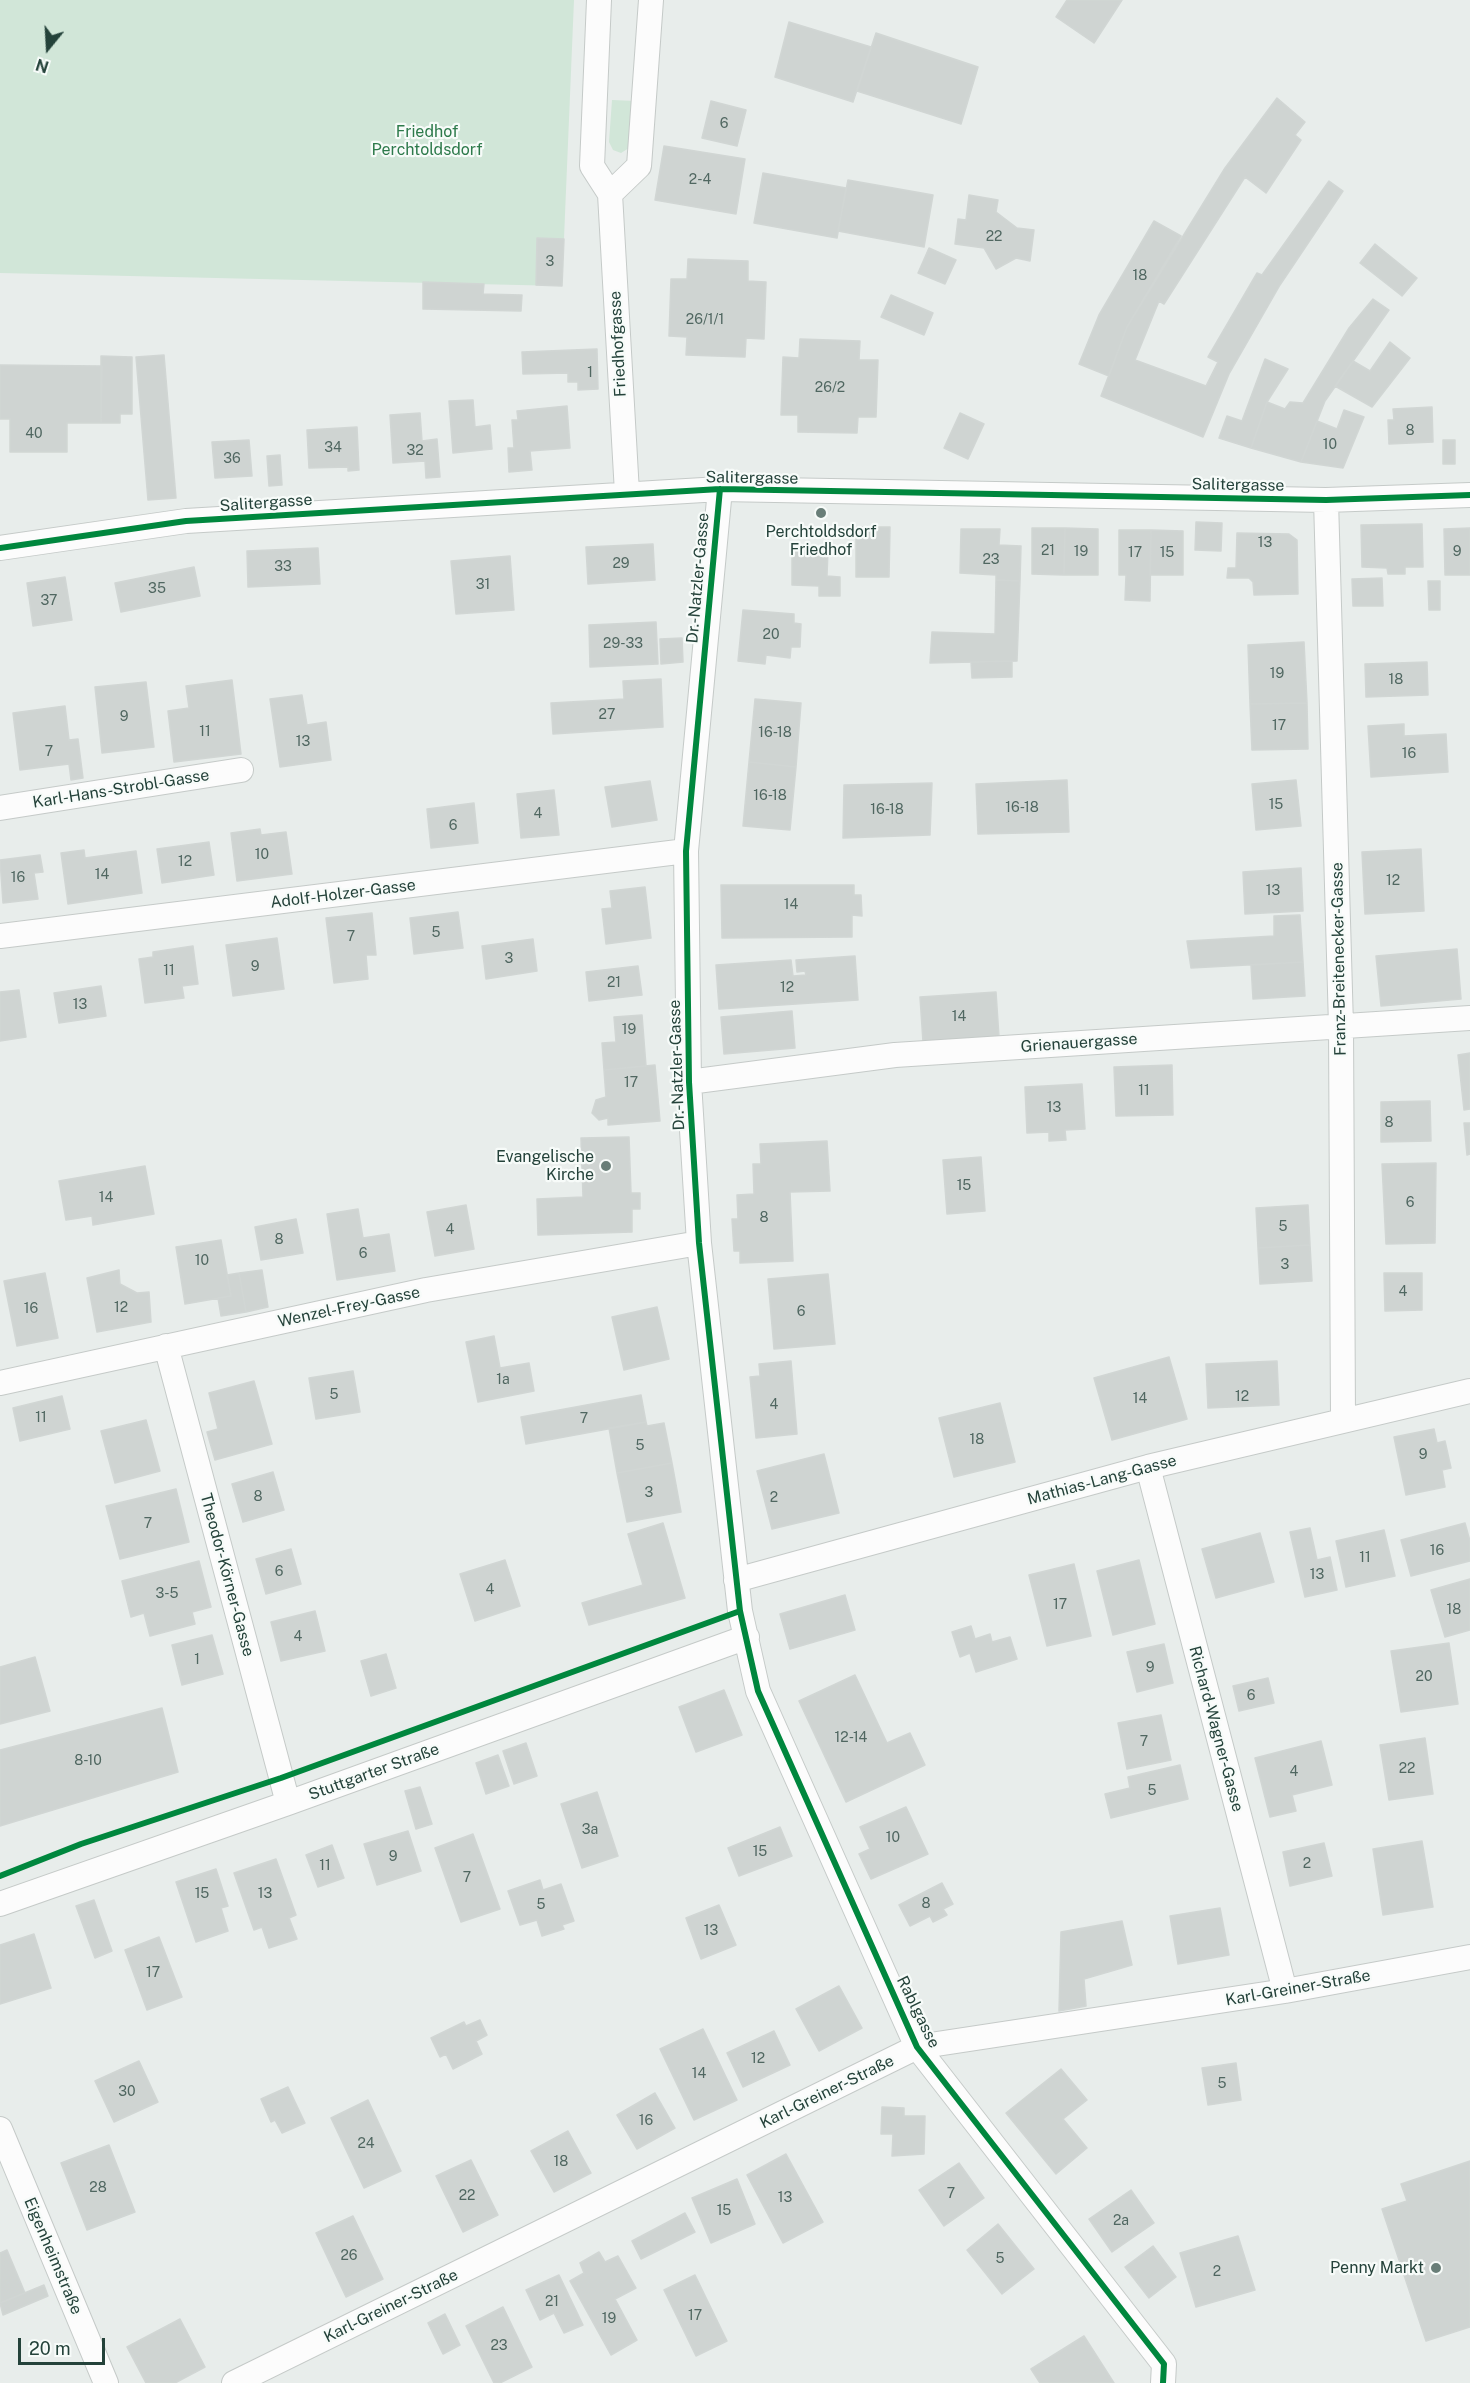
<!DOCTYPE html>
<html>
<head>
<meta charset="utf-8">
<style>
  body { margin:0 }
  #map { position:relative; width:1470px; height:2383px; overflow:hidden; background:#e8edeb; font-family:"Public Sans",sans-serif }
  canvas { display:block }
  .north { position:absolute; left:18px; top:18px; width:60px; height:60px; -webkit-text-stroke:4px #f7fbf9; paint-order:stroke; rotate:198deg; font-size:16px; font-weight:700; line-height:24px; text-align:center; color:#24423a }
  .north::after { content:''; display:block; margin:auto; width:21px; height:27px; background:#24423a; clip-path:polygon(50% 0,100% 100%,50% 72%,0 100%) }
  .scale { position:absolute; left:18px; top:2338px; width:87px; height:27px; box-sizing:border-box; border:3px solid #24423a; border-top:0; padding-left:8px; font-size:18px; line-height:21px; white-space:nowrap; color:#24423a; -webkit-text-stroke:4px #f7fbf9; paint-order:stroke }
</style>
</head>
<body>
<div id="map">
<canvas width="1470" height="2383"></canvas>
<div class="north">N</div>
<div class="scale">20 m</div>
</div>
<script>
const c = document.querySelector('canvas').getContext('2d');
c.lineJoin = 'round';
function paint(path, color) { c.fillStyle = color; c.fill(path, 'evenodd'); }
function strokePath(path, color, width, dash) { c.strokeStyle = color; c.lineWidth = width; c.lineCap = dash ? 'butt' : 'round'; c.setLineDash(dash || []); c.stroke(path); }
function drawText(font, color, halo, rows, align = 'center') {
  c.font = font + ' "Public Sans",sans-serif'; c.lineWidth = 4.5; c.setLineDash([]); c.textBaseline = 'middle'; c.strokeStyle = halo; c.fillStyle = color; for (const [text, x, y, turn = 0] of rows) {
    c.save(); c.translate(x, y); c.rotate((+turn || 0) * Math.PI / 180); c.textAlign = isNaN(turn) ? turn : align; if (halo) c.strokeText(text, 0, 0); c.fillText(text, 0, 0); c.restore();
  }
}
paint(new Path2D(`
  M0,0h574l-12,286 -562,-13z
  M612,100l24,1 -7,47 -8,5 -8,-3 -4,-8z`), '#d1e6d8');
const building = new Path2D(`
  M1067,0h55l-28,43 -38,-26z
  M789,22l82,25 -18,55 -78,-25z
  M876,33l102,34 -17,57 -104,-33z
  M1277,98l28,24 -10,13 6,5 -35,53 -21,-16 -81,127 -5,-3 -24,59 71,26 12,-24 -10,-5 49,-84 5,2 67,-94 14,10 -63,94 -51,89 -26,63 -102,-41 26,-69 98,-159z
  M711,101l35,9 -9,36 -35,-8z
  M664,146l81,13 -9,55 -81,-14z
  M763,173l83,15 -9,50 -83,-15z
  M848,180l85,15 -9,52 -86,-16z
  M969,195l29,5 -2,12 21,16 17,2 -4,31 -14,-3 -20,11 -12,-21 -29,-4 3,-25 8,1z
  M1154,221l27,15 -54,91 -18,49 -30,-12 20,-49z
  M537,238l27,1 -2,47 -26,-1z
  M1375,244l42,34 -15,18 -42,-33z
  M929,248l27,12 -11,24 -27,-11z
  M688,259l60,2v20l18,1 -2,57 -18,-1 -1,19 -59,-2 1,-18 -18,-1 2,-57h16z
  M423,282l61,2 -1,10 39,1 -1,16 -98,-2z
  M891,295l42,18 -9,22 -43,-18z
  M1373,299l16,11 -64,91 -24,61 -50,-14 16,-46 18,7 5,-7 13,1 46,-75z
  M800,339l60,2 -1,19h19l-2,57h-18l-1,16 -59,-1v-17h-17l2,-58 16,1z
  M1390,342l20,16 -38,49 -37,-21 18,-25 17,10z
  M597,349l1,40 -20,1v-8h-10v-9l-45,1 -1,-22z
  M164,355l12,143 -28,2 -12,-143z
  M101,356l31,1v57h-12v9h-19z
  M1265,359l23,10 -21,33 -16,46 -32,-10 8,-22 15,5z
  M0,365l102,1 -1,57h-34v29h-57v-33h-10z
  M473,400l2,27 15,-2 2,24 -39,4 -4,-52z
  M567,406l3,42 -40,3 2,19 -23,2 -1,-24h6l-2,-28h6l-1,-9z
  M1432,407l1,35 -44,2 -1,-24h6l-1,-11z
  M1344,410l20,7 -21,51 -42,-6 16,-41 20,8z
  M420,413l2,28 15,-2 3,38 -14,1 -1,-17 -32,2 -3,-48z
  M960,413l24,11 -16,35 -24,-11z
  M357,427l2,43 -11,1v-4l-39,1 -2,-38z
  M249,440l3,36 -37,2 -3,-36z
  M1443,440h12v24h-12z
  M280,455l2,30 -13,1 -2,-30z
  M1196,522l26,1 -1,28 -26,-1z
  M1422,524l1,43h-18v7h-17l-1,-6 -25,-1 -1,-42z
  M856,527h34l-1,50h-33z
  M1032,528h33l-1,47 -32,-1z
  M1065,528l33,1v46h-34z
  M1470,528v47h-25l-1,-46z
  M961,529h39l-1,16 22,1 -1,35 -24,-1v-5l-36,-2z
  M1119,530h32l-1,71 -25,-1 1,-25h-7z
  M1151,530l32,1v44h-33z
  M1237,533l52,1 8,6 1,54 -44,1 -1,-13 -4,-4h-22l1,-10h8z
  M653,544l2,36 -67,4 -2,-37z
  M318,548l2,36 -72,3 -1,-36z
  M792,549h36l-1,27 13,1v19h-21v-10l-27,-1z
  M510,556l4,54 -58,4 -5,-53z
  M194,567l6,29 -79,16 -6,-29z
  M65,577l7,43 -39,6 -6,-43z
  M1382,578l1,28h-30l-1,-27z
  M996,580l24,1 -3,80 -87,2 2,-31 63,2z
  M1428,581h12v29h-11z
  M743,610l51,4v9l7,1 -1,23h-9l-1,11 -24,-3 -1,9 -27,-3z
  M656,622l2,42 -68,3 -1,-42z
  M682,638l1,24 -22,2 -1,-25z
  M1304,642l3,61 -57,1 -2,-59z
  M1012,661v16l-40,1 -1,-16z
  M1427,662l1,33 -62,2 -1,-33z
  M661,679l2,48 -110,7 -2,-31 73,-4 -1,-18z
  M232,680l9,74 -67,8 -6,-51 21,-3 -3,-22z
  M146,682l8,65 -52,6 -7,-66z
  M302,695l5,30 19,-3 5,38 -51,7 -10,-68z
  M755,699l46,4 -5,64 -47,-5z
  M1307,703l1,46 -56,1 -2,-46z
  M65,706l4,34 9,-1 5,39 -12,2 -2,-16 -49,6 -7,-57z
  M1404,724v12l42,-2 2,38 -77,5 -3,-51z
  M749,762l47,5 -6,63 -47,-4z
  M1067,780l2,52 -91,2 -2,-50z
  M1296,780l5,46 -45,4 -4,-46z
  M650,781l7,39 -45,7 -7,-40z
  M932,783l-2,52 -87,3 1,-53z
  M554,790l5,45 -38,3 -4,-44z
  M474,803l4,40 -47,5 -4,-39z
  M260,829l1,6 25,-3 6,42 -55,7 -6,-48z
  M209,842l5,33 -52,8 -5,-34z
  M1421,849l3,62 -59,3 -3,-62z
  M84,850l1,8 51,-7 6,42 -74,11 -7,-51z
  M40,855l3,17 -9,1 4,26 -35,4 -3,-43z
  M1301,868l2,43 -58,3 -2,-42z
  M721,885h133v10h7l1,21 -10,-1v22l-130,1z
  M645,887l6,51 -45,6 -4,-35 10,-1 -2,-17z
  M458,912l5,36 -49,6 -4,-36z
  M372,913l4,42h-10l2,24 -34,4 -8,-65z
  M1300,915l3,47 -112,6 -4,-27 87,-5v-20z
  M277,938l7,51 -51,7 -7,-51z
  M533,939l4,32 -51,8 -4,-33z
  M193,946l5,38 -16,2 2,12 -39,5 -6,-44 14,-2v-5z
  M1457,949l4,50 -80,7 -5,-50z
  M855,956l3,44 -139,9 -3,-44 75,-5 2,16 13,-1 -1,-4 -8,1 -1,-12z
  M1303,962l2,34 -52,3 -2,-34z
  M638,966l4,29 -53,6 -3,-29z
  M101,986l5,30 -47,7 -5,-30z
  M19,990l7,47 -26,4v-49z
  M996,992l3,45 -76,5 -3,-45z
  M792,1011l3,37 -71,6 -3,-37z
  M642,1015l4,51 -42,4 -2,-27 14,-1 -2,-25z
  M1470,1053v56l-6,1 -6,-55z
  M655,1065l5,56 -52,4v-7l-9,2 -7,-7 4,-13 10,-3 -2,-27z
  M1172,1065l1,50 -57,1 -2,-49z
  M1082,1084l3,45 -20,1 1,10 -17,1v-9l-22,1 -2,-46z
  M1430,1101l1,40 -50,1v-40z
  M1464,1123h6v31l-3,1z
  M629,1137l2,56h9v16h-8v23l-94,3 -1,-36 46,-2 -2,-59z
  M827,1141l3,50 -40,1 3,69 -53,2v-12h-6l-2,-32h6l-1,-24 17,-1 -1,-30h8l-1,-20z
  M981,1157l4,54 -38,3 -4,-54z
  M1436,1163l-1,80 -49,1 -4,-80z
  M145,1166l9,48 -61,11 -1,-9 -26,4 -7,-39z
  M466,1205l8,44 -39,7 -8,-44z
  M1308,1205l2,40 -52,3 -2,-40z
  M358,1209l5,29 26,-4 6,37 -58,9 -10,-66z
  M296,1219l7,34 -42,7 -6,-33z
  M221,1240l10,56 -46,8 -9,-57z
  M1310,1245l2,36 -52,3 -2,-36z
  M119,1270l1,14 17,9 12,-1 2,30 -54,10 -10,-54z
  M262,1270l6,37 -22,5 -7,-39z
  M45,1273l13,65 -41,8 -13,-65z
  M239,1273l7,39 -25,4 -3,-18 13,-2 -4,-21z
  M1384,1273h38v37l-37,1z
  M828,1274l7,70 -61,5 -6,-70z
  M657,1307l12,52 -45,11 -12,-53z
  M494,1336l6,32 29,-5 5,28 -56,11 -12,-60z
  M1169,1357l18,62 -75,21 -18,-62z
  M791,1361l6,73 -41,4 -6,-61 10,-1 -1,-12z
  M1277,1361l2,44 -71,3 -2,-44z
  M353,1371l7,41 -44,7 -7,-41z
  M254,1381l18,63 -57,16 -8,-28 11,-3 -9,-36z
  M641,1395l5,27 -120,22 -5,-27z
  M62,1396l8,33 -50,12 -7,-33z
  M1000,1403l15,59 -61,15 -15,-59z
  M146,1420l14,51 -45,12 -14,-52z
  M646,1422l1,4 17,-3 8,40 -55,10 -8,-45z
  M1434,1429l3,14 8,-2 6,27 -9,2 3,17 -39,8 -12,-58z
  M824,1454l15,59 -67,16 -15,-58z
  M672,1463l9,49 -54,10 -10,-49z
  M273,1472l11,38 -41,12 -11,-38z
  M176,1489l13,53 -69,17 -14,-53z
  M663,1523l22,75 -96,27 -7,-22 61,-18 -15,-51z
  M1465,1523l5,18v20l-59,15 -10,-36z
  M1310,1528l7,32 13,-3 7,33 -32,7 -15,-65z
  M1384,1530l11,46 -49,11 -10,-46z
  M1260,1533l14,49 -58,16 -14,-49z
  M291,1549l10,35 -35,10 -10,-35z
  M505,1560l15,46 -45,15 -15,-47z
  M1139,1560l16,64 -42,11 -16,-64z
  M199,1561l12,46 -19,5 3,12 -45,12 -6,-23 -13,4 -9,-36z
  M1074,1564l17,72 -44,10 -18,-71z
  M1470,1579v51l-25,7 -14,-47z
  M845,1595l10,35 -65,19 -10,-35z
  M315,1611l10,40 -44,10 -10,-39z
  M971,1626l4,13 15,-5 2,8 18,-5 7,22 -41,13 -6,-19 -10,4 -8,-25z
  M212,1635l11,39 -41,11 -10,-40z
  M1449,1643l9,61 -57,8 -10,-61z
  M1164,1644l9,39 -36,9 -10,-40z
  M386,1654l10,34 -25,8 -10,-35z
  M35,1657l15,54 -50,13v-57z
  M855,1675l32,68 23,-10 15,32 -79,37 -47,-101z
  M1268,1678l6,25 -35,8 -6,-25z
  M724,1690l18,45 -46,17 -17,-45z
  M162,1708l16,64 -178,54v-76z
  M1161,1715l10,45 -44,9 -9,-46z
  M1425,1738l8,56 -44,6 -9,-55z
  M1321,1741l11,44 -40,10 4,16 -26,6 -15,-59z
  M526,1743l11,33 -23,8 -11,-33z
  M498,1755l11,31 -23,8 -10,-31z
  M1180,1765l8,34 -77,19 -6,-24 25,-6 -2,-11z
  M420,1787l12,37 -16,5 -11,-38z
  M597,1792l21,64 -36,12 -21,-64z
  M906,1807l22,47 -57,25 -12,-25 11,-5 -10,-22z
  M780,1827l12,29 -53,20 -11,-28z
  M408,1831l13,40 -44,14 -13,-41z
  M473,1834l27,75 -39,13 -26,-74z
  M1422,1841l11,66 -50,8 -10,-66z
  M1324,1843l8,33 -42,10 -7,-34z
  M332,1845l12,33 -26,9 -12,-32z
  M276,1859l20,56 -7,3 8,21 -28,9 -7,-21 -8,3 -20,-57z
  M216,1869l12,37 -7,2 7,23 -32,11 -20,-60z
  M540,1880l3,10 18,-6 13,37 -12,4 2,4 -22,7 -5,-16 -17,5 -12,-34z
  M942,1883l11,21 -10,5 4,6 -14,7 -3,-6 -20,10 -11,-21z
  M94,1900l18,51 -17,7 -19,-52z
  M719,1905l17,40 -35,14 -15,-41z
  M1220,1908l9,47 -51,9 -8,-48z
  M1122,1921l10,44 -48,14 2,27 -27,5 2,-79z
  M34,1934l17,54 -51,16v-59z
  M159,1937l23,60 -35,13 -22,-60z
  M839,1986l23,42 -43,23 -23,-42z
  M480,2020l7,15 -11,6 6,13 -29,15 -7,-15 -6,3 -9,-19 33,-16 2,4z
  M703,2029l34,71 -43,20 -34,-71z
  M774,2031l16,34 -47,22 -16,-34z
  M139,2061l19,41 -44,20 -19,-41z
  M1236,2063l5,37 -33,5 -6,-37z
  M1061,2069l26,31 -24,19 24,29 -31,26 -50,-61z
  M288,2087l17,36 -23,10 -7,-13 -4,2 -10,-23z
  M655,2093l20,35 -38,21 -20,-34z
  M368,2100l33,71 -37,17 -33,-70z
  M882,2107l22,1v8h21l-1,38 -32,2 1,-22h-12z
  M568,2131l23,42 -37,19 -23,-41z
  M109,2145l26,67 -48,18 -26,-67z
  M786,2154l37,68 -40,21 -36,-68z
  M471,2160l27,55 -35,17 -27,-56z
  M1470,2161v166l-44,14 -44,-132 25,-8 -6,-17z
  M959,2163l25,35 -40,28 -25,-36z
  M737,2179l18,45 -44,19 -19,-45z
  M1131,2190l23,33 -42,29 -23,-33z
  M685,2213l10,19 -54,27 -9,-18z
  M353,2216l30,63 -37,18 -30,-64z
  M998,2224l36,45 -32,25 -35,-44z
  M1238,2236l17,54 -59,17 -16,-54z
  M1153,2246l23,31 -27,21 -24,-31z
  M7,2250l18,43 -25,10v-50z
  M599,2252l6,10 13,-6 18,32 -21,11 22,41 -26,15 -41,-74 14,-8 -4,-10z
  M559,2275l24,50 -19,8 -10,-20 -14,7 -14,-30z
  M695,2275l32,66 -31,15 -32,-66z
  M44,2285l4,11 -45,19 -3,-12z
  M503,2307l29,60 -32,16h-6l-28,-57z
  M445,2314l15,31 -17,9 -15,-31z
  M180,2319l25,48 -30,16h-29l-19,-36z
  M1084,2336l30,47h-74l-9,-14z`);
paint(building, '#cfd4d2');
strokePath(building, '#d1d6d4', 1.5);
const minor = new Path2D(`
  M599,0l-7,166 18,28 17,299
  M610,194l29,-28 12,-166
  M720,489l-34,362 3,231 10,161 41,368 18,80 159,356 247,317 -1,19
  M1326,500l15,526 2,393
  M0,548l186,-27 534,-32 606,11 144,-5
  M0,808l241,-38
  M0,936l686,-85
  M689,1082l206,-27 575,-37
  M166,1346l122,457
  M0,1383l426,-93 273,-47
  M1148,1467l137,524
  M736,1580l412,-113 322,-76
  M0,1904l288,-101 459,-166
  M0,2129l106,254
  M234,2383l683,-336 368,-56 185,-34`);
strokePath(minor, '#c5cac8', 26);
strokePath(minor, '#fcfcfc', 24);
strokePath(new Path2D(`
  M720,489l-34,362 3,231 10,161 41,368 18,80 159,356 247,317 -1,19
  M0,548l186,-27 534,-32 606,11 144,-5
  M0,1876l81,-32 200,-66 459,-167`), '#00873e', 6);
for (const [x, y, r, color] of [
  [821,513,6,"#697e78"],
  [606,1166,6,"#697e78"],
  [1436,2268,6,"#697e78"]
]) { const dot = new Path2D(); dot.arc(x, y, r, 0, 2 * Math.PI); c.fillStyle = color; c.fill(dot); strokePath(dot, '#f7fbf9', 2); }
drawText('14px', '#506761', null, [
  ["6",724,124],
  ["2-4",700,180],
  ["22",994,237],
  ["3",550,262],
  ["18",1140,276],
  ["26/1/1",705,320],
  ["1",590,373],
  ["26/2",830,388],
  ["8",1410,431],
  ["40",34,434],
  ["10",1330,445],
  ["34",333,448],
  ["32",415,451],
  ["36",232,459],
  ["13",1265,543],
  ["21",1048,551],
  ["19",1081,552],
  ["9",1457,552],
  ["17",1135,553],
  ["15",1167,553],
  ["23",991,560],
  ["29",621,564],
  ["33",283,567],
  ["31",483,585],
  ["35",157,589],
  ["37",49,601],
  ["20",771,635],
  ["29-33",623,644],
  ["19",1277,674],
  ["18",1396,680],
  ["27",607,715],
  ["9",124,717],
  ["17",1279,726],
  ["11",205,732],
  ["16-18",775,733],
  ["13",303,742],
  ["7",49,752],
  ["16",1409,754],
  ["16-18",770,796],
  ["15",1276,805],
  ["16-18",1022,808],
  ["16-18",887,810],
  ["4",538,814],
  ["6",453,826],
  ["10",262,855],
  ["12",185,862],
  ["14",102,875],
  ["16",18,878],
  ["12",1393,881],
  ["13",1273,891],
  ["14",791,905],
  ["5",436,933],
  ["7",351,937],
  ["3",509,959],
  ["9",255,967],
  ["11",169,971],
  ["21",614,983],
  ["12",787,988],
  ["13",80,1005],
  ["14",959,1017],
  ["19",629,1030],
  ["17",631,1083],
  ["11",1144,1091],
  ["13",1054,1108],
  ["8",1389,1123],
  ["15",964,1186],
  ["14",106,1198],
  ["6",1410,1203],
  ["8",764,1218],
  ["5",1283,1227],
  ["4",450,1230],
  ["8",279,1240],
  ["6",363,1254],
  ["10",202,1261],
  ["3",1285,1265],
  ["4",1403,1292],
  ["12",121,1308],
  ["16",31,1309],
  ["6",801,1312],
  ["1a",503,1380],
  ["5",334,1395],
  ["12",1242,1397],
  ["14",1140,1399],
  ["4",774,1405],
  ["11",41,1418],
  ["7",584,1419],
  ["18",977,1440],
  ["5",640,1446],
  ["9",1423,1455],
  ["3",649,1493],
  ["8",258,1497],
  ["2",774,1498],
  ["7",148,1524],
  ["16",1437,1551],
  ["11",1365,1558],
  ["6",279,1572],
  ["13",1317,1575],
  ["4",490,1590],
  ["3-5",167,1594],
  ["17",1060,1605],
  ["18",1454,1610],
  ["4",298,1637],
  ["1",197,1660],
  ["9",1150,1668],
  ["20",1424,1677],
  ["6",1251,1696],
  ["12-14",851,1738],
  ["7",1144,1742],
  ["8-10",88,1761],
  ["22",1407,1769],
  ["4",1294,1772],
  ["5",1152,1791],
  ["3a",590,1830],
  ["10",893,1838],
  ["15",760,1852],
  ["9",393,1857],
  ["2",1307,1864],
  ["11",325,1866],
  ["7",467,1878],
  ["15",202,1894],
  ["13",265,1894],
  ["8",926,1904],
  ["5",541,1905],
  ["13",711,1931],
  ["17",153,1973],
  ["12",758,2059],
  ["14",699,2074],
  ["5",1222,2084],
  ["30",127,2092],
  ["16",646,2121],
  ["24",366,2144],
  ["18",561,2162],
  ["28",98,2188],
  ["7",951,2194],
  ["22",467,2196],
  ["13",785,2198],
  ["15",724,2211],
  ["2a",1121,2221],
  ["26",349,2256],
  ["5",1000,2259],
  ["2",1217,2272],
  ["21",552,2302],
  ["17",695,2316],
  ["19",609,2319],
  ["23",499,2346]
]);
drawText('16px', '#2d7a4b', '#f7fbf9', [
  ["Friedhof",427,132],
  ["Perchtoldsdorf",427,150]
]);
drawText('16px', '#24423a', '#f7fbf9', [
  ["Friedhofgasse",618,344,-93],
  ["Salitergasse",752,478,1],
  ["Salitergasse",1238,485,1],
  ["Salitergasse",266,503,-4],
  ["Dr.-Natzler-Gasse",698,578,-85],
  ["Karl-Hans-Strobl-Gasse",121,789,-9],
  ["Adolf-Holzer-Gasse",343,894,-7],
  ["Franz-Breitenecker-Gasse",1339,959,-91],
  ["Grienauergasse",1079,1043,-4],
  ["Dr.-Natzler-Gasse",677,1065,-92],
  ["Wenzel-Frey-Gasse",349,1307,-12],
  ["Mathias-Lang-Gasse",1102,1480,-15],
  ["Theodor-Körner-Gasse",227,1575,75],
  ["Richard-Wagner-Gasse",1216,1729,75],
  ["Stuttgarter Straße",374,1772,-20],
  ["Karl-Greiner-Straße",1298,1988,-10],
  ["Rablgasse",918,2012,64],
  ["Karl-Greiner-Straße",827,2092,-26],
  ["Eigenheimstraße",53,2256,67],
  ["Karl-Greiner-Straße",391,2306,-26]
]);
drawText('16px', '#24423a', '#f7fbf9', [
  ["Perchtoldsdorf",821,532,"center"],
  ["Friedhof",821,550,"center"],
  ["Evangelische",594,1157],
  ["Kirche",594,1175],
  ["Penny Markt",1424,2268]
], 'right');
</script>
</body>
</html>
